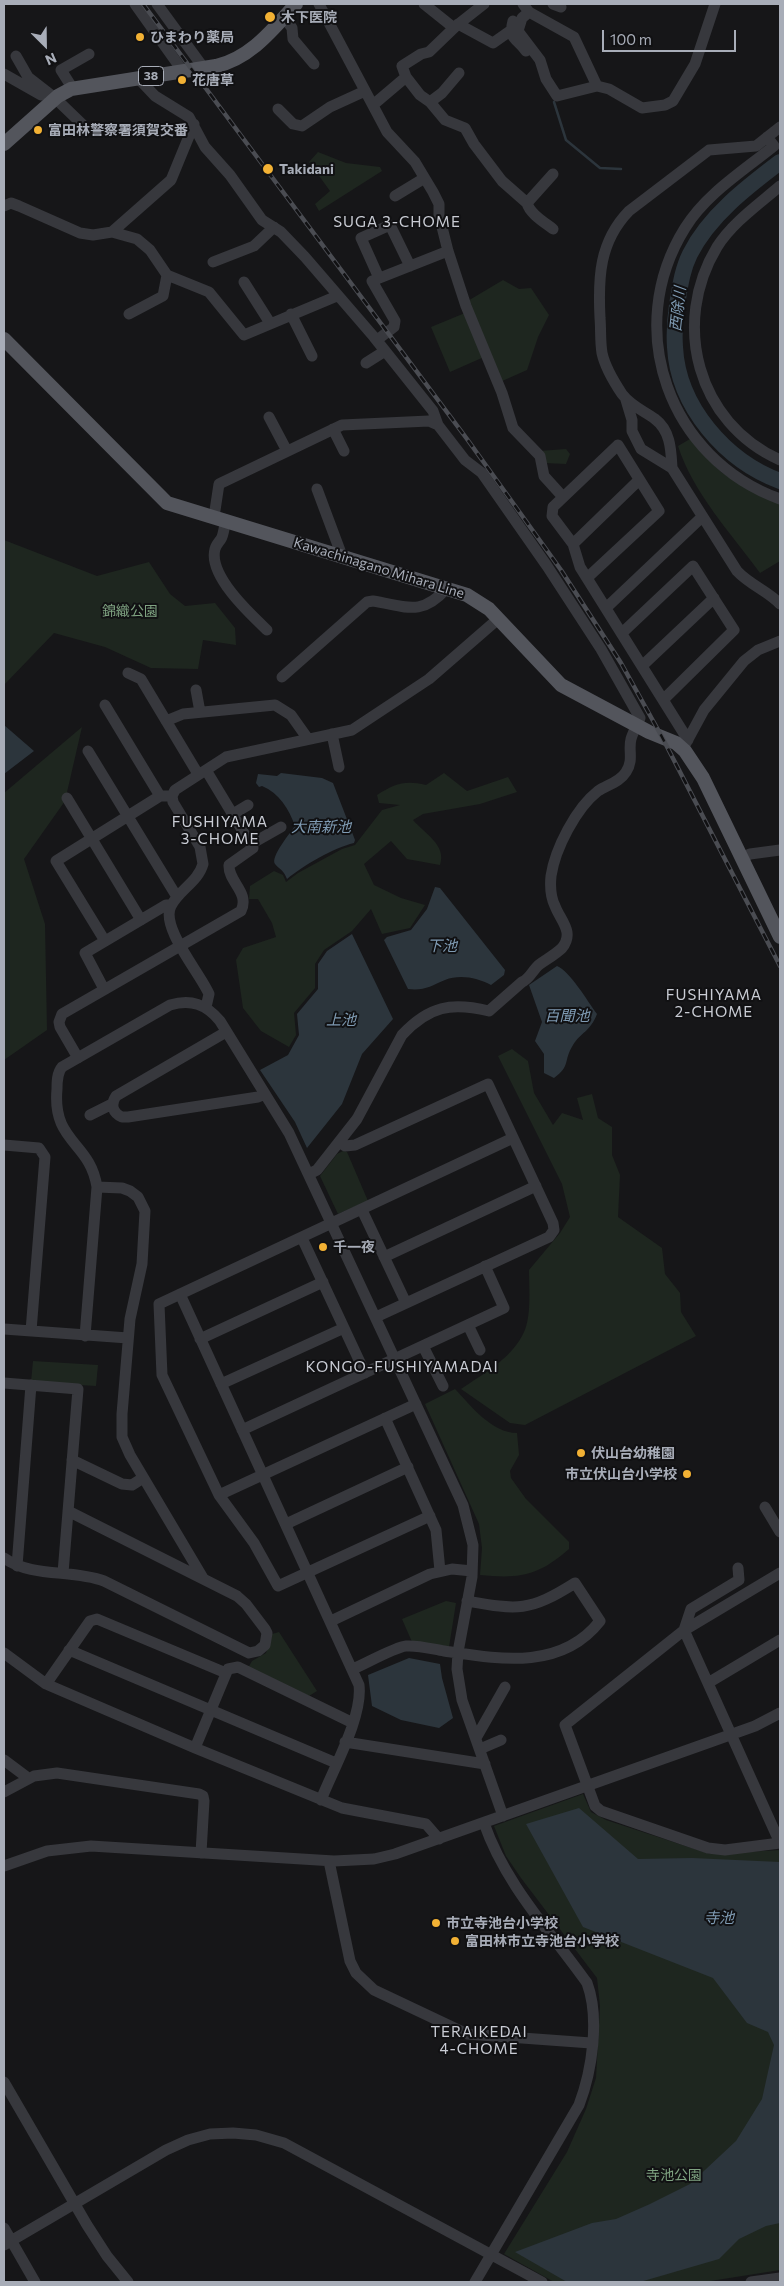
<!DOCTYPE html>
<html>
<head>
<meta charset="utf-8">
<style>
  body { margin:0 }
  #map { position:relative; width:784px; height:2286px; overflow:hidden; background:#161618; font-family:Commissioner,sans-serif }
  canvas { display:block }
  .frame { position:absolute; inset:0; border:5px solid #a8adb8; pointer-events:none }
  .north { position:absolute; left:20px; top:20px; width:50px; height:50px; -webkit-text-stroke:4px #111113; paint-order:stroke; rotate:157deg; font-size:14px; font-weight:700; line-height:20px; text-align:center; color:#a8adb8 }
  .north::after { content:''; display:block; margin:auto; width:18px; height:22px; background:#a8adb8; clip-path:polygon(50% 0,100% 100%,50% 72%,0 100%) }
  .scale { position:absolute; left:602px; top:30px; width:134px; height:22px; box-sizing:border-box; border:2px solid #a8adb8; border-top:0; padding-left:6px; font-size:15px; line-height:18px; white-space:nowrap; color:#a8adb8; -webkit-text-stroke:4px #111113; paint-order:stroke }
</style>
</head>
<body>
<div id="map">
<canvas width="784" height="2286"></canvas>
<div class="frame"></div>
<div class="north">N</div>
<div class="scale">100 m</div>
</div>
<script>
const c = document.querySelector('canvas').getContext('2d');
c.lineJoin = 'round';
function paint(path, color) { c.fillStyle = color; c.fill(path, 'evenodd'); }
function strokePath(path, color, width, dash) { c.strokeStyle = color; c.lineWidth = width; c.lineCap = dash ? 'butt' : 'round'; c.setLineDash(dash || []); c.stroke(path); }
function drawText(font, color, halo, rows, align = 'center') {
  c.font = font + ' Commissioner,"Noto Sans JP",sans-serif'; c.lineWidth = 4; c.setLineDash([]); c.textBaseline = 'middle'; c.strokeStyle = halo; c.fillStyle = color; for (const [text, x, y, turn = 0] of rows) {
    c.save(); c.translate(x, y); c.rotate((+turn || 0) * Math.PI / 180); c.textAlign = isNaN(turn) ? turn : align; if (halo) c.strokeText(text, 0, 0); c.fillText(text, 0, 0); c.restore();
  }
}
paint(new Path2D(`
  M318,152l28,11 34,4 2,4 -63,40 -4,-7 15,-13 -21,-29z
  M503,280l16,9 12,-1 18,27 -11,22 -11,33 -27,12 -34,-80z
  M465,313l19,44 -34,15 -19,-45z
  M690,439l31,33 36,22 23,7v60l-20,12c-29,-40 -67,-80 -82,-127z
  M566,449l4,5 -4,10 -21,-1 -6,-12z
  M4,540l93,36 52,-14 21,32 15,12 30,-3 20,25 1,17 -33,-5 -5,29 -47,-1 -46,-21 -51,-14 -50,52z
  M82,727l-17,74 -41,58 21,65 2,106 -43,30v-267z
  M444,773l23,18 41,-14 9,15 -37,12 -57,10 -10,6c11,13 34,25 27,45l-33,-6 -16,-18 -27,23 10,21 27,13 24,7 -15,23 -28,6 -11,-25 -19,22 -28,19 -9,14v24l-21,25 2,22 -7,12 -28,-16 -18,-23 -7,-48 7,-12 33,-11 -4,-14 -14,-24h-9l1,-13 24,-15 9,4 3,7 12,-9 44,-24 13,-4 27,-35 18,-5 -21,-2 -2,-8c18,-11 27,-15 49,-10z
  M512,1049l16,12 6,32 19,32 9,-12 21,7 -6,-22 15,-4 6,24 14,9v28l8,20 -2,42 44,31 3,26 15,19 1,19 15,24 -171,89 -15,-2 -49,-34c22,-15 48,-29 61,-53 10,-16 7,-47 7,-66l31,-37 10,-16 -8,-33 -64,-128z
  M343,1151l4,1 21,49 -30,13 -18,-38 17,-22z
  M33,1361l65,4 -2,21 -65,-4z
  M455,1389c16,17 37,44 62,44l2,22 -9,16 1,7 15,21 43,43v7c-31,27 -49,30 -89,26l2,-27 -3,-24 -54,-120z
  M446,1601l10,2 -7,44 -37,-5 -10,-23z
  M279,1632l38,59 -8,5 -61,-28 4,-7 14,-8 6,-19z
  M583,1794l8,18 15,8 104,34 70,-4v420l-76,12h-150l-50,-28 63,-102 19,-43 10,-31 4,-72 -3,-28 -76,-100 -15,-22 -12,-30z`), '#1e261f');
paint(new Path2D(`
  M4,725l30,26 -30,23z
  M281,773l41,5 11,5 22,57 -1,3c-21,5 -50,22 -67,36 -4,-10 -7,-9 -12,-15 -5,-7 16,-32 20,-38 -6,-17 -16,-33 -33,-40l-3,1 -3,-4 2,-9 19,2z
  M435,887l5,1 65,82 -1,5 -13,10c-13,-7 -31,-11 -46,-5 -14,6 -21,11 -37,9l-24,-49 3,-3 24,-7 16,-21z
  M352,934l41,85 -31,35 -20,50 -35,44 -12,-26 -35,-52 28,-15 11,-20 -2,-21 21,-25v-25l9,-13z
  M557,966c13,5 31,36 40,48 -7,18 -16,18 -24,31 -10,16 -2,21 -19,33l-10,-5v-19l-9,-13 7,-19 -13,-37z
  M409,1658l31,6 2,14 11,40 -14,10 -38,-8 -29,-14 -4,-31z
  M579,1808l59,51 54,-1 88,4v361l-14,3 -27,13 -20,20 -79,23h-73l-52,-30 77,-29 24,-4 34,-15 40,-20 46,-43 26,-42 12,-54 -6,-13 -21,-9 -34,-45 -130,-51 -57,-103z`), '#2c353c');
strokePath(new Path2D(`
  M554,102l12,38 34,28 21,1`), '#2c353c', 2.5);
strokePath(new Path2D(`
  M780,162c-33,25 -71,54 -90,92 -8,16 -10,33 -13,51 -2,14 -3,28 -2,42 3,60 51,114 105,134`), '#2c353c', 16);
strokePath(new Path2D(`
  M135,4l47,66
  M157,4l46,63
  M319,4l68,128 28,30 18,30 6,12v11l9,36 18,55 36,87 11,35 27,28 4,20 19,21
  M424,4l30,24
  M484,4l-28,22 -27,26 -8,2 -19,12 4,11 14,18 10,7 15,18 20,8 9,16 28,37 25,22c3,11 17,19 26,26
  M523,4l6,8 45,25 23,49
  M553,4l8,3
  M529,12l-7,6 -4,13 22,29 6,19 11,17 40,-10 12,3 33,19 23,-3 8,-4 22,-37 20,-60
  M284,17l8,11 1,11 21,25
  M513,21c-5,19 4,17 13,30
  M458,24l35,19 17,-12
  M16,56l12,21 27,21 29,28
  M4,74l37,21
  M138,78l17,18 34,21 16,30 25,28 32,45 19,12 24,25 69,80 59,74 5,14 27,35 17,13 65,93 54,83 39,69c-3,7 -7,14 -9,21 -3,11 3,21 -5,33 -6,10 -19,13 -28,19 -22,17 -43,58 -47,85 -1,10 0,22 4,30 5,14 20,26 7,42 -6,6 -15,11 -22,16 -7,5 -10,15 -18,18l-33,29c-38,-9 -60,-5 -87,24l-45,84 -40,51 -8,4
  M73,89l-12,-19 28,-16
  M430,102l12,-9 17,-20
  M373,105l33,-28
  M278,109l15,15 9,2 28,-19 35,-16
  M767,137l7,9c-31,25 -68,48 -89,82 -63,101 -16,231 95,271
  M780,186c-21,18 -48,37 -63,61 -46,76 -20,176 63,213
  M395,196l28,-17
  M527,203l26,-29
  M4,206l7,-3 8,3 61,27 13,2 19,-3 25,7 13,11 17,25 42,17 35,43 93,-39
  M112,232l59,-52 23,-56
  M213,262l41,-16 20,-19
  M379,278l-18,-40 29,-13 20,41
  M244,282l26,41
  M129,314l34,-18 4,-21
  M291,314l21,42
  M377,340l17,-13 1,-6 -23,-40 76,-30
  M366,363l19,-12
  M626,400l6,20v11l9,18 31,19 65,103c13,14 31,20 43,33
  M269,417l18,34
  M333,429l11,22
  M672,468c-1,-17 -1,-37 -17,-49 -11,-8 -24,-13 -33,-25 -8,-12 -17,-27 -20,-41 -2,-12 -1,-24 -2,-35 -2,-40 -1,-76 29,-107l80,-61 47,-4 24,-19
  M317,489l25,67
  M214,517l5,-33 123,-59 87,-4 9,4
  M226,520c-2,6 -2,14 -5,19 -2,3 -5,6 -6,10 -7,26 34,64 52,81
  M573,544l66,-64
  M587,578l72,-67 -41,-66 -65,62 -1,9 21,28 7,23 108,173
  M606,608l96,-91
  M622,633l71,-67 41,64 -71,70
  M642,666l72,-68
  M128,673l13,6 57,95
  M282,677l85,-75 6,-1c32,5 48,16 73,-12
  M196,690l4,22
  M105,705l55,91
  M166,721l17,-7 92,-9 16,10 17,24
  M332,734l7,33
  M685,745l19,-35 40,-49 14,-11 22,-9
  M88,751l89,146
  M67,798l74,122
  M233,814l15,-9
  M251,844l30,-17
  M742,858l8,-4 30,-4
  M105,941l-49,-80 104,-65h12
  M104,989l-19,-36 81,-48h5
  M206,1007l3,-13c-9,-21 -49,-67 -38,-88 8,-16 27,-24 32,-42l-3,-17 -27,-45 -1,-6 3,-6 51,-33 126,-27 77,-51 69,-60
  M226,1032l-110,64c-6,9 -3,17 6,21h6l130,-20 7,-3
  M78,1058l-18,-31 -1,-5 3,-8 179,-103c9,-19 -13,-29 -12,-46l24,-17 -47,-78
  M90,1115l22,-11
  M339,1142l6,4 10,-1 133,-61 65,139 1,7 -5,7 -173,80
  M4,1145l35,3 6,9 -14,174
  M97,1187l25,1 8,3 8,6 7,14 -3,53 -12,55 -8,95v23l8,18 73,123
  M362,1210l44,93
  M302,1238l63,135
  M384,1257l152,-71
  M180,1294l179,391c4,32 -26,84 -38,115
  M468,1325l12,25
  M4,1329l124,9
  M85,1336l12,-149c-7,-46 -45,-44 -40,-98 0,-7 0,-16 5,-22l108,-62c21,-6 36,-1 50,16l69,112 174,372 10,40 -1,32 -14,75 -1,17 5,31 41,116
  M200,1339l123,-57
  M423,1346l20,40
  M4,1383l74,6 -15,184
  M221,1384l123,-56
  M385,1418l51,112 4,41
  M242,1430l262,-122 -19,-42
  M72,1460l50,24 10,1 11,-7
  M219,1495l197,-91
  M765,1507l15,25
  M430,1516l-152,70 -24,-43 -35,-48 -57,-120 -3,-71 354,-166
  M286,1524l122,-57
  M4,1558c28,20 68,11 100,23l145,72 9,-2 7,-6 2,-12 -2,-4 -19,-25 -9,-8 -169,-85
  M17,1566l14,-181
  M738,1568l1,12 -48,29 -7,21 96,213
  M780,1573l-97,58 -118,94 30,81 6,5 107,37 17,2 55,-7
  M331,1621l99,-47 22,-5 20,2
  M69,1650l267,113
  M4,1653l42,31 149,64 147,60 84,16 13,15
  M353,1669c12,-5 42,-22 53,-23 12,-1 26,3 38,5 54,8 117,20 156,-30l-25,-38c-46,29 -57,27 -108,18
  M708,1683l72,-43
  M46,1684l44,-63 7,-2 129,54
  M476,1738l29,-51
  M345,1742l140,22
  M195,1748l33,-79 10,-2 115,56
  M480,1749l21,-9
  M4,1760l24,18
  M4,1792l30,-16 23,-3 142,21 4,2 1,5 -3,52
  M329,1861l21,100 6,12 18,17 93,44 124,9
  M4,1866l43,-15 44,-5 243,15 40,-2 21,-5 318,-113 42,-15 25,-13
  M4,2082l83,143 20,31 21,26
  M4,2228l31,54
  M4,2245l162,-95 22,-10 22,-6 23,-1 23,2 28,8 258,139
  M475,2282l104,-177c13,-34 21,-87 8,-122 -37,-52 -82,-99 -103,-160
  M751,2282l29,-4`), '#37383d', 11);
strokePath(new Path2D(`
  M4,144l54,-48 13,-7 145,-23c35,-8 57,-37 80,-62
  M4,339l163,164 300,92 22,14 72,76 88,47 27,11 9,8 18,27 77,159`), '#53555c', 14);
const rail = new Path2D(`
  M143,4l324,435 94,131 60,93 41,74 118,229`);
strokePath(rail, '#4a4c52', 4.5);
strokePath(rail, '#111113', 2.5, [8]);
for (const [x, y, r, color] of [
  [270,17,6,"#f2b134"],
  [140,37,5,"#f2b134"],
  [182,80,5,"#f2b134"],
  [38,130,5,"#f2b134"],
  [268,169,6,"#f2b134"],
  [323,1247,5,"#f2b134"],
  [581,1453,5,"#f2b134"],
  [687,1474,5,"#f2b134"],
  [436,1923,5,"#f2b134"],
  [455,1941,5,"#f2b134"]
]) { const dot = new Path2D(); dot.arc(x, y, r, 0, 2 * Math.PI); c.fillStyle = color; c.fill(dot); strokePath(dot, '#111113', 2); }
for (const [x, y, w] of [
  [151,76,25]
]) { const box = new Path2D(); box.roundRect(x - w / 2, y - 9.5, w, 19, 4); c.fillStyle = '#111113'; c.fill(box); strokePath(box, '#a8adb8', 1); }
drawText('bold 12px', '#a8adb8', null, [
  ["38",151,76]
]);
drawText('bold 14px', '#a8adb8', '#111113', [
  ["木下医院",281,17],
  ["ひまわり薬局",150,37],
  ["花唐草",192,80],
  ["富田林警察署須賀交番",48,130],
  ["Takidani",279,169],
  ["千一夜",333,1247],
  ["伏山台幼稚園",591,1453],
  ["市立伏山台小学校",677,1474,"right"],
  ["市立寺池台小学校",446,1923],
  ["富田林市立寺池台小学校",465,1941]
], 'left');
drawText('14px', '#a8adb8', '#111113', [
  ["Kawachinagano Mihara Line",379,568,17]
]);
drawText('14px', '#7fa381', '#111113', [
  ["錦織公園",130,611],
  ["寺池公園",674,2175]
]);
c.letterSpacing = '1px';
drawText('15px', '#c9ccd4', '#111113', [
  ["SUGA 3-CHOME",397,222],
  ["FUSHIYAMA",220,822],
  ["3-CHOME",220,839],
  ["FUSHIYAMA",714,995],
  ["2-CHOME",714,1012],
  ["KONGO-FUSHIYAMADAI",402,1367],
  ["TERAIKEDAI",479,2032],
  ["4-CHOME",479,2049]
]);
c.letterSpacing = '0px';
drawText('italic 15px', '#7f9bb3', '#111113', [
  ["西除川",678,309,-84],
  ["大南新池",321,827],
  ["下池",442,946],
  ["百聞池",567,1016],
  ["上池",341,1020],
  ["寺池",719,1918]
]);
</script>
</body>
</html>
